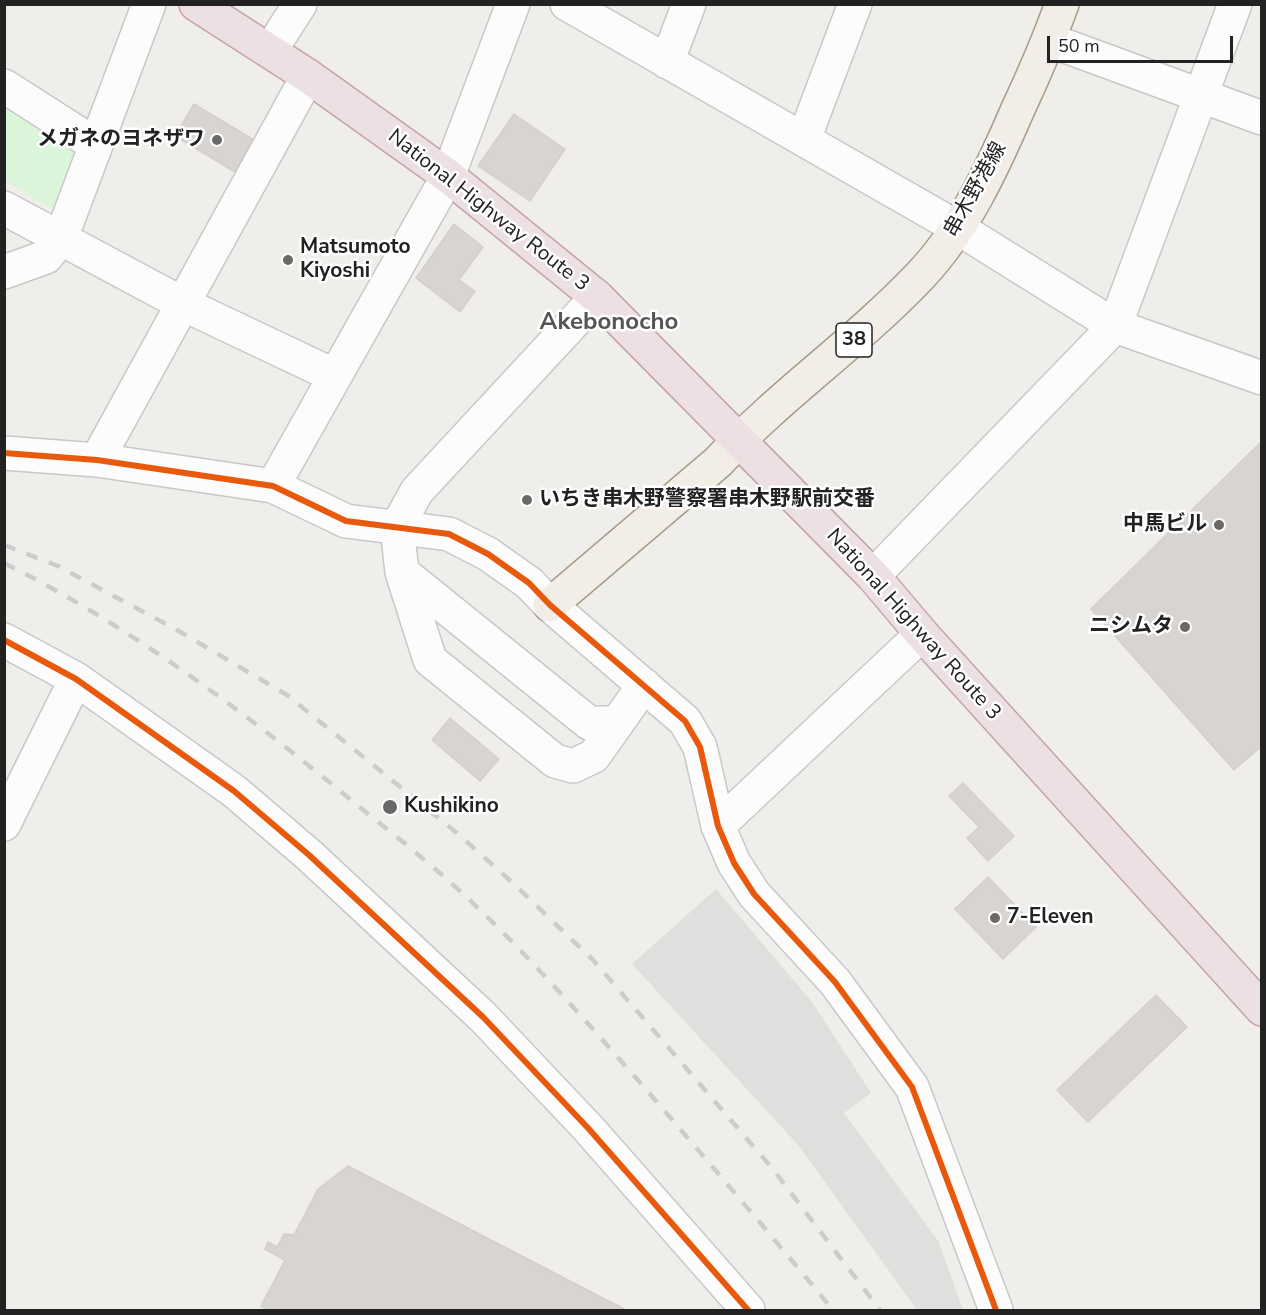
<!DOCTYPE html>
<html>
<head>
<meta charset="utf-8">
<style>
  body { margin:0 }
  #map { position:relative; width:1266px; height:1315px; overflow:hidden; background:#f0eeeb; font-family:"Nunito Sans",sans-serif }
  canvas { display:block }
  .frame { position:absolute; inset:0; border:6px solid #222; pointer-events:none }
  .scale { position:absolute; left:1047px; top:36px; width:186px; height:27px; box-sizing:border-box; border:3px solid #222; border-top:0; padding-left:8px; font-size:18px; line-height:21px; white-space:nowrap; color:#222; -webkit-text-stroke:4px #fff; paint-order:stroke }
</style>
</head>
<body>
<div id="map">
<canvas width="1266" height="1315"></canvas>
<div class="frame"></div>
<div class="scale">50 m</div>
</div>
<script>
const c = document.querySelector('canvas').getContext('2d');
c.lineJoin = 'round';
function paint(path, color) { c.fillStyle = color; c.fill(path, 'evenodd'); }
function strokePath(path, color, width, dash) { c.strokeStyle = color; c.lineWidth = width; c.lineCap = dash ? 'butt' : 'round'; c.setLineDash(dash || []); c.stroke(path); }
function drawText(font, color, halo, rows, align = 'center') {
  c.font = font + ' "Nunito Sans","Noto Sans JP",sans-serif'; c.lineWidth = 5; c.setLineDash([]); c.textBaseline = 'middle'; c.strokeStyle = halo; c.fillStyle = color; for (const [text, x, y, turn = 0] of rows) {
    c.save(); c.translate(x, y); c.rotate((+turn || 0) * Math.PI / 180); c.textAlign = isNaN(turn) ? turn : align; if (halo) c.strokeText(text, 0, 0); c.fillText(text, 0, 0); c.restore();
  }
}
paint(new Path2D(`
  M4,82l78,50 -25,80 -52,-31z`), '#daf5da');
paint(new Path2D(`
  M716,889l96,113 59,91 -27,20 95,129 24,68h-46l-118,-164 -167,-182z`), '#e0dfde');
const building = new Path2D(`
  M194,104l65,39 -19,32 -65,-39z
  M514,114l51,35 -35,52 -52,-35z
  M454,224l29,23 -24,33 16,11 -15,21 -44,-34z
  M1262,441v305l-28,24 -143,-161z
  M450,718l49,41 -19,22 -48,-41z
  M963,783l51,53 -26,25 -21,-23 12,-11 -30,-31z
  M988,877l48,50 -33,32 -48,-50z
  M1156,995l31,32 -99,95 -31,-32z
  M348,1166l278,144h-357l-8,-4 24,-46 -20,-11 3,-7 9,5 7,-13 10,1 24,-46z`);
paint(building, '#d7d4d2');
strokePath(building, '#d3d0cc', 1.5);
const minor = new Path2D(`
  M567,4l391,224 157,98 147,52
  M1049,40l213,78
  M270,51l30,-47
  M667,62l22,-58
  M4,86l92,59
  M804,139l51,-135
  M4,208l179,96 152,72
  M4,272l42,-15 15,-19 88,-234
  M597,297l-180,194 -20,36 5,45 28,88 125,101 18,5 21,-10 50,-71
  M4,453l93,7 176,26 73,35 103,13 39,20 41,29 21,22 135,116 15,26 18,79 16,37 20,31 81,88 77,105 84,223
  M97,460l211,-384
  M273,486l175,-310 65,-172
  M402,572l187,151h27
  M873,576l242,-250 120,-322
  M4,640l72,39 158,112 75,64 174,162 105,111 160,182
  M4,824l72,-145
  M718,826l204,-192`);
const major = new Path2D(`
  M550,605l168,-143c61,-66 138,-119 201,-185 45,-47 73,-108 99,-168 16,-34 31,-69 44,-105`);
const highway = new Path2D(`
  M196,4l112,72 140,100 149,121 276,279 49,58 340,375`);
strokePath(minor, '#c9c8c7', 36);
strokePath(major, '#a79c86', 36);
strokePath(highway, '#c5a2ac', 36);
strokePath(minor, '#fdfcfc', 33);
strokePath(major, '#f3ede7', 33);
strokePath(highway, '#ece0e2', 33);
strokePath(new Path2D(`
  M4,545l54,21 119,64 110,65 170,138 56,50 81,78 178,207 108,142
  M4,563c130,65 247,154 358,246 41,33 83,66 120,103 57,55 109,115 161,174 64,74 128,149 190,224`), '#ccc', 4.5, [12, 12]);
strokePath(new Path2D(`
  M4,453l93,7 176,26 73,35 103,13 39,20 41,29 21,22 135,116 15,26 18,79 16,37 20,31 81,88 77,105 84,223
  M4,640l72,39 158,112 75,64 174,162 105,111 160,182`), '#e8590c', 6);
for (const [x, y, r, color] of [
  [217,140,6,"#6a6968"],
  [288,260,6,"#6a6968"],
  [527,500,6,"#6a6968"],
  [1219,525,6,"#6a6968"],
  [1185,627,6,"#6a6968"],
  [390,807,8,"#6a6968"],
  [995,918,6,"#6a6968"]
]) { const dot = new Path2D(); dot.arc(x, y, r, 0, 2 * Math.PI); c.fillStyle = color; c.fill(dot); strokePath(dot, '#fff', 2); }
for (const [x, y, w] of [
  [854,340,36]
]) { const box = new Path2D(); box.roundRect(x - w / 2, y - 17, w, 34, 4.5); c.fillStyle = '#fff'; c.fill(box); strokePath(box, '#222', 1.5); }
drawText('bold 20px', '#222', null, [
  ["38",854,340]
]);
drawText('bold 21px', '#222', '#fff', [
  ["メガネのヨネザワ",205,140,"right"],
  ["Matsumoto",300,248],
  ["Kiyoshi",300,272],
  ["いちき串木野警察署串木野駅前交番",539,500],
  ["中馬ビル",1207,525,"right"],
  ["ニシムタ",1173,627,"right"],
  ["Kushikino",404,807],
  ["7-Eleven",1007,918]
], 'left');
drawText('21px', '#222', '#fff', [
  ["串木野港線",976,190,-61],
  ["National Highway Route 3",488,211,38],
  ["National Highway Route 3",913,625,48]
]);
drawText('bold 24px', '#555', '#fff', [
  ["Akebonocho",609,323]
]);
</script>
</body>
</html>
